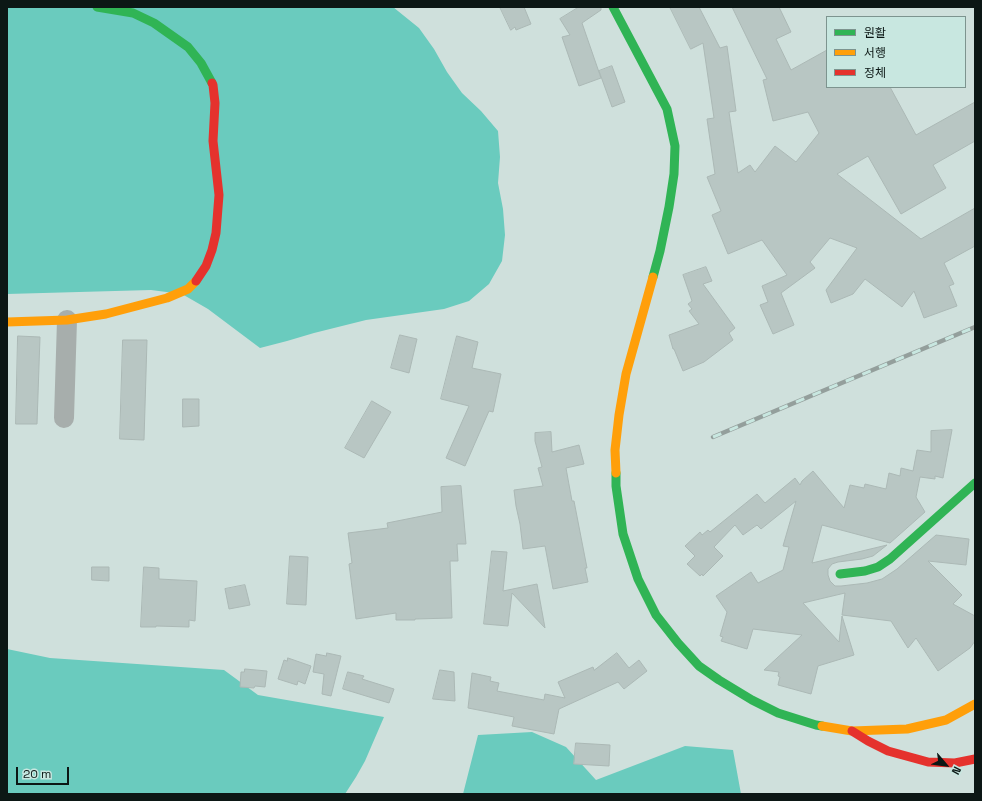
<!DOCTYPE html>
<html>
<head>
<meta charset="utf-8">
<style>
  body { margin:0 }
  #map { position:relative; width:982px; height:801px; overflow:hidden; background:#cfe0dc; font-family:"Space Grotesk","Noto Sans KR",sans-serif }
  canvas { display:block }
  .frame { position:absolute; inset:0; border:8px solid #0c1715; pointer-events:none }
  .legend { position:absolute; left:826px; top:16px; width:140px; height:72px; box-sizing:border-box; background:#c8e7e0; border:1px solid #7d948f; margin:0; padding:5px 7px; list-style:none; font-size:12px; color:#0c1715 }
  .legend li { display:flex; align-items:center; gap:8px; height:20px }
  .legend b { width:20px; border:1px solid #7d948f }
  .north { position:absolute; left:926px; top:745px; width:40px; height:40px; -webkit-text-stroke:3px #c8e7e0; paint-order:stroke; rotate:118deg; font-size:11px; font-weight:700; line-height:16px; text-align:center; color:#0c1715 }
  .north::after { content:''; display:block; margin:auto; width:14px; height:18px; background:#0c1715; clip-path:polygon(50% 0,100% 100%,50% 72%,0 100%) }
  .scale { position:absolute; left:16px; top:767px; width:53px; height:18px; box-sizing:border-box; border:2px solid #0c1715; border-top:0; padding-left:5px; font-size:12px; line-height:14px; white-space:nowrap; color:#0c1715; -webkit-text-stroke:3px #c8e7e0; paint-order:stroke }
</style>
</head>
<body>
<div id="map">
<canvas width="982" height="801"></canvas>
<div class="frame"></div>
<ul class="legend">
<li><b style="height:5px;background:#30b455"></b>원활</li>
<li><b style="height:5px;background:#ff9f0a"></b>서행</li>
<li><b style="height:5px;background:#e5322d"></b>정체</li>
</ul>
<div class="north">N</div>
<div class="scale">20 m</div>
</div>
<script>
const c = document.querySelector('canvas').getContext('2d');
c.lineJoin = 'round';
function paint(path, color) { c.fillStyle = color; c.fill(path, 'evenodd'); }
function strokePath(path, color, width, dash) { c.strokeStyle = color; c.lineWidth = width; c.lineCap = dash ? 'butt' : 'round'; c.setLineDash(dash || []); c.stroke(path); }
paint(new Path2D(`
  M7,7h386l26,21 15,21 13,23 15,21 19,18 17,20 2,26 -2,26 5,26 2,26 -3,26 -13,23 -20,17 -25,8 -78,11 -52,13 -27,8 -27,7 -52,-39 -26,-15 -31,-4 -144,4z
  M7,649l43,9 174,12 34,25 126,22 -19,44 -9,16 -11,17h-338z
  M532,732l34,15 30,33 89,-34 48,4 8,44h-278l15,-59z`), '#6acbbe');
const building = new Path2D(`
  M500,7h24l7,17 -15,6 -1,-3 -4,3z
  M579,7h22v3l-19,13 19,55 -22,8 -17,-49 8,-2 -10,-16z
  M670,7h29l21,41 7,-2 9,65 -7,1 9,61 12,-8 5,7 20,-26 21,16 23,-29 -11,-21 -35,9 -10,-41 4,-1 -35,-72h47l12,25 -15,7 15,31 36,-20v37h63l26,48 59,-33v39l-42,24 13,23 -45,26 -33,-58 -31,18 84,65 54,-31v38l-31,17 10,21 -5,2 8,20 -33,12 -10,-27 -12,16 -37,-28 -12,15 -22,9 -5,-13 31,-42 -27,-10 -20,24 5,6 -34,25 13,32 -21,9 -13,-29 8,-3 -6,-16 25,-11 -25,-35 -34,14 -16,-39 9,-4 -14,-34 8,-3 -8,-55 7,-1 -11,-75 -12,6z
  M612,66l13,36 -13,5 -13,-36z
  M706,267l6,14 -9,3 32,44 -6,5 4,7 -29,22 -21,9 -9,-22h-1l-4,-14 30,-11 -10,-13 3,-2 -4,-5 4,-3 -9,-26z
  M400,335l17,4 -8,34 -18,-5z
  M18,336l22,1 -3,87h-21z
  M457,336l21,6 -6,26 29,6 -8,38 -4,-1 -24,55 -19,-8 23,-52 -28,-7z
  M123,340h24l-3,100 -24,-1z
  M183,399h16v27l-16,1z
  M372,401l19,11 -27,46 -19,-10z
  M952,430l-9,48 -8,-2v3l-15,-2 -4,20 9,15 -35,31 -68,-18 -10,38 75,-18 -14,11 -11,3 -24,3 -6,2 -4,5v6l2,6 5,5h6l26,-3 15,-4 15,-10 39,-34 33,4 -3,26 -38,-4 34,34 -9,9 22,12v25l-5,7 -32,23 -22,-33 -8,10 -17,-27 -49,-6 3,-22 -42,10 36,39 3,-26 12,39 -36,11 -7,28 -33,-9 2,-8 -2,-1 1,-4 -15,-2 38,-35 -49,-6 -6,20 -26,-8 2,-4 -3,-1 7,-24 -11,-16 35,-24 7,11 25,-13 6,-23 -6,-1 13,-45 -35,28 -4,-4 -14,10 -8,-10 -21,22 9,9 -20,20 -1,-2 -2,2 -13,-12 8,-8 -10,-10 15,-14 2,3 6,-5 2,2 47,-38 8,9 30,-25 5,7 2,-4 11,-10 31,37 6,-23 14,3 1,-4 21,5 3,-16 11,3 1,-8 12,3 4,-21 14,2v-21z
  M551,432l1,20 27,-7 5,19 -18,4 6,33h2l13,67h-2l3,14 -35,7 -8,-43 -22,3 -3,-25 -4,-18 -2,-16 29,-4 -5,-18 4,-1 -7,-26v-8z
  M461,486l5,58h-9l1,17h-8l2,57 -37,1v1h-19v-7l-40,6 -7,-55 3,-1 -4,-30 40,-5 -1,-5 55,-11 -1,-25z
  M492,551l15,1 -4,39 34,-7 8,44 -33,-35 -4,33 -24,-2z
  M290,556l18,1 -2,48 -19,-1z
  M92,567h17v14l-17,-1z
  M144,567l15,1v11l38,2 -2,40 -6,-1v7l-33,-1v1h-15z
  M245,585l5,20 -21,4 -4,-20z
  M327,653l14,3 -10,40 -9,-2 2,-20 -11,-2 3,-18 10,2z
  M617,653l12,15 10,-8 8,11 -23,18 -6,-7 -59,27 -5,25 -42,-8 2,-9 -46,-9 4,-35 19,4 -1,4 9,2 -2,8 47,9 1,-6 20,4 -7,-16 35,-15 1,3z
  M288,658l23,8 -6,18 -7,-3 -1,4 -19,-6 6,-19 3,1z
  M245,669l22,2 -2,16 -10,-1 -1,2 -14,-1 1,-15h3z
  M440,670l14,2 1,29 -22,-2z
  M348,672l16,4 -2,3 32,10 -5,14 -46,-14z
  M576,743l34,2 -1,21 -35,-2z`);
paint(building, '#b8c6c3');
strokePath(building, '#abb8b5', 1);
strokePath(new Path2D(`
  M64,418l3,-98`), '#a7aeac', 20);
strokePath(new Path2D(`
  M97,7l36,6 21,10 34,24 13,16 11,20
  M613,7l54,102 8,37 -1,28 -5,33 -9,44 -7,26
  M616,473v13l7,48 15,45 18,36 22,28 21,23 20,14 33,20 26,13 38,12 6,1
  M840,574l25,-3 13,-4 12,-8 85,-76`), '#30b455', 9);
strokePath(new Path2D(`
  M7,322l60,-2 39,-6 61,-16 21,-9 8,-8
  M616,473l-1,-23 4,-35 7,-41 27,-97
  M822,726l30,5 55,-2 39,-9 29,-16`), '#ff9f0a', 9);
strokePath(new Path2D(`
  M196,281l10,-15 6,-16 4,-17 3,-38 -6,-54 2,-38 -2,-18 -1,-2
  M852,731l16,10 20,10 40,11 27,1 20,-4`), '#e5322d', 9);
const rail = new Path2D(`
  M713,437l262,-110`);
strokePath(rail, '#949f9c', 4.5);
strokePath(rail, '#c8e7e0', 3, [9]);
</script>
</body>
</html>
